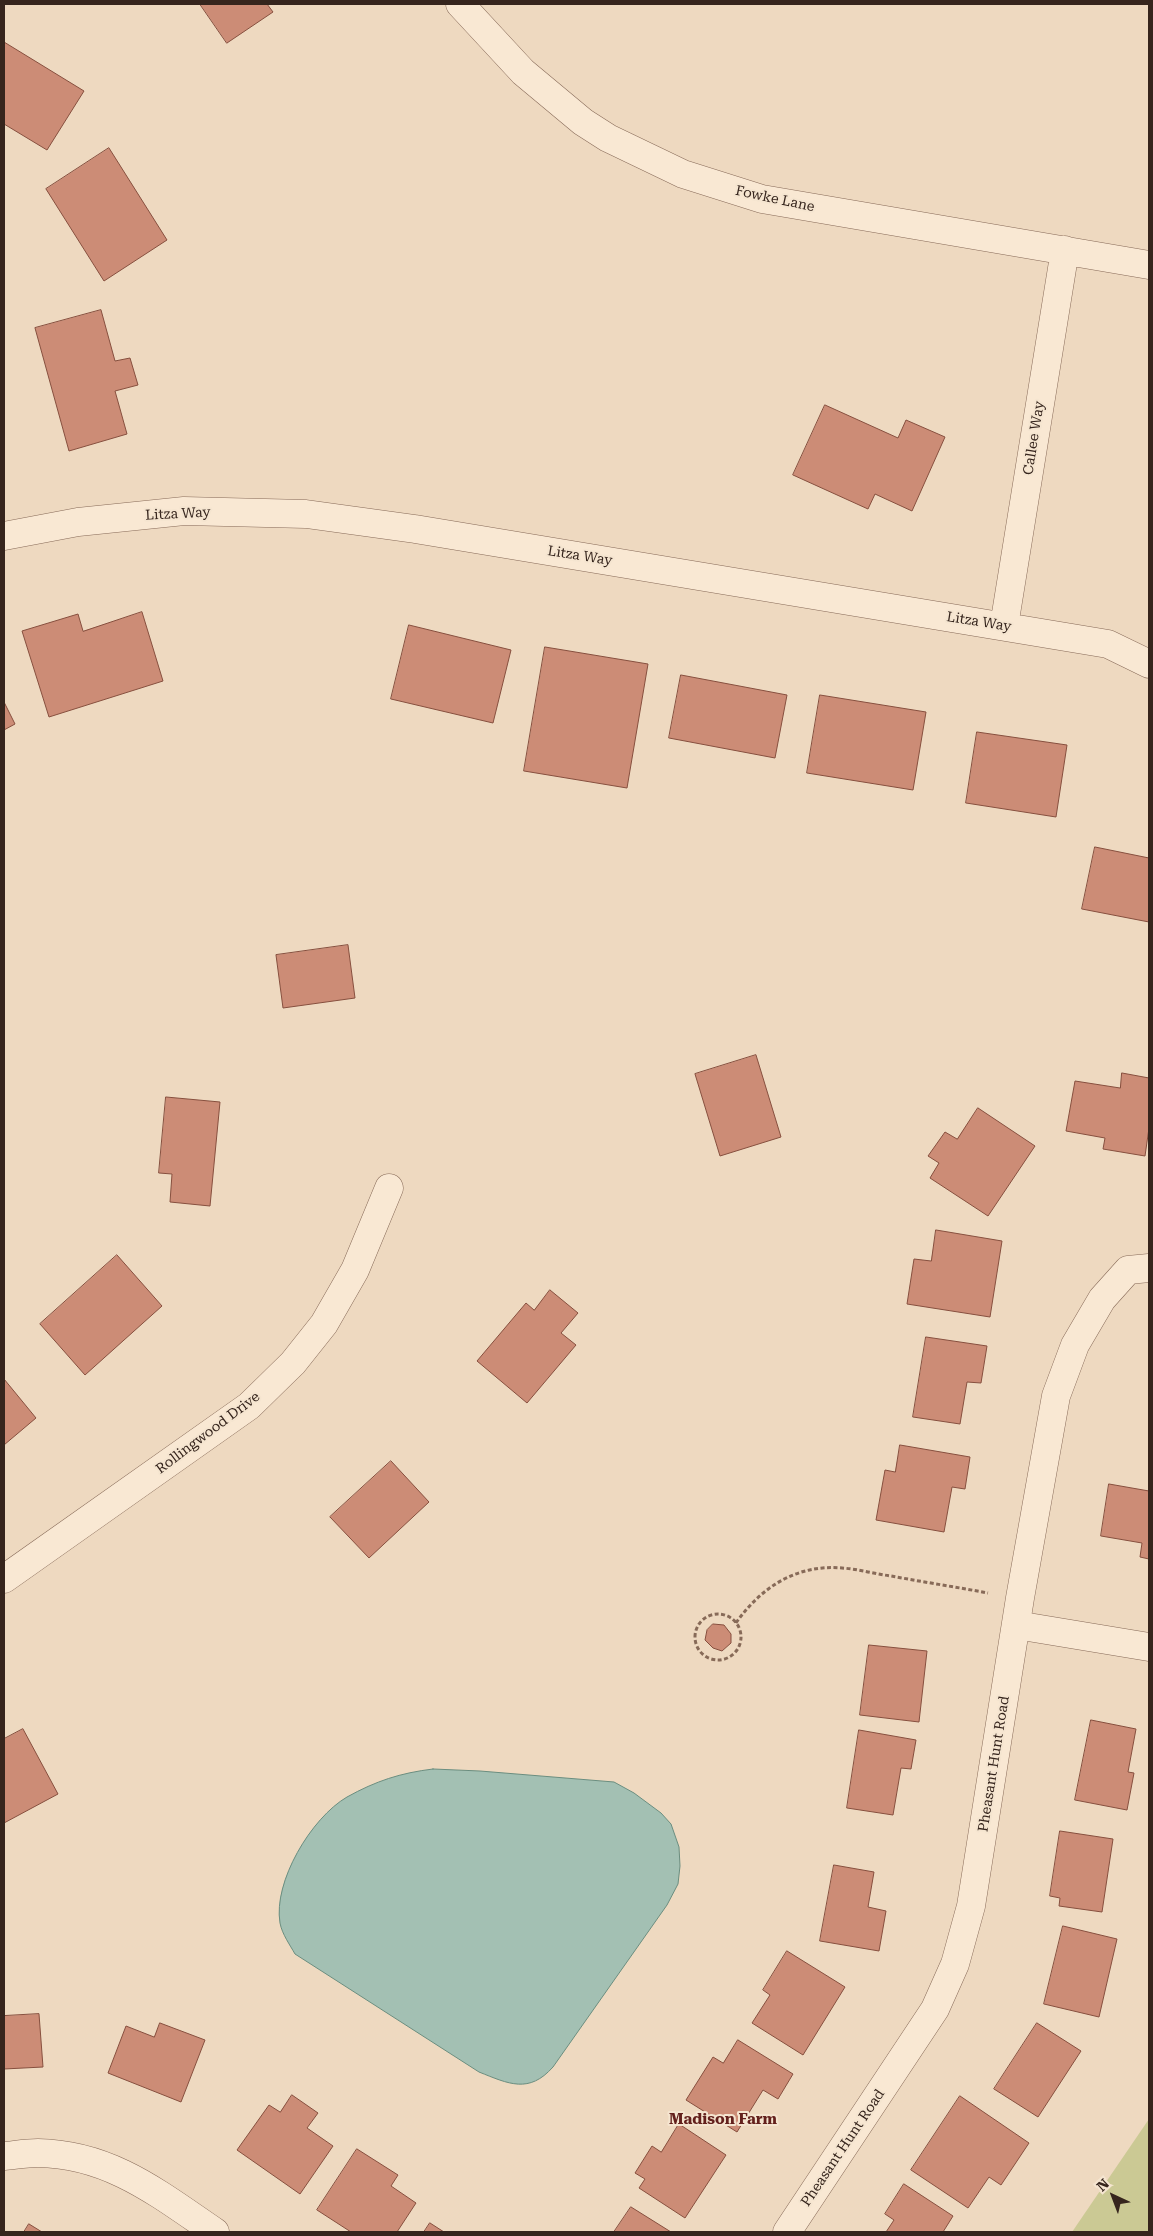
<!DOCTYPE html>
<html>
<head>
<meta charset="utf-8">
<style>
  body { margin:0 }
  #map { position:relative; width:1153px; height:2236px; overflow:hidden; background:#eed9c0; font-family:"Roboto Serif",serif }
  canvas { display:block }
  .frame { position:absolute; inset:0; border:5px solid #36251d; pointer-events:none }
  .north { position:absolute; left:1088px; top:2171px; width:50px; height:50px; -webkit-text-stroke:4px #f5e5d0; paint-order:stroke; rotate:317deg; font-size:14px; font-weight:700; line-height:20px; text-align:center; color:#36251d }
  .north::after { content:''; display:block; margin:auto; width:18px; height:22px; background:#36251d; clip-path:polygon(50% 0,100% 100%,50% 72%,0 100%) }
</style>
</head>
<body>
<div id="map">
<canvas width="1153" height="2236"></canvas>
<div class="frame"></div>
<div class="north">N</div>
</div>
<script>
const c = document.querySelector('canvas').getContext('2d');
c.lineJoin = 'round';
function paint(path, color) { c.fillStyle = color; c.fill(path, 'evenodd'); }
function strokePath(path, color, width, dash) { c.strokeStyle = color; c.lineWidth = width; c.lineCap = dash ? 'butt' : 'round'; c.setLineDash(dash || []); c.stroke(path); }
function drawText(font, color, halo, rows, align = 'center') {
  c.font = font + ' "Roboto Serif",serif'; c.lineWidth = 4; c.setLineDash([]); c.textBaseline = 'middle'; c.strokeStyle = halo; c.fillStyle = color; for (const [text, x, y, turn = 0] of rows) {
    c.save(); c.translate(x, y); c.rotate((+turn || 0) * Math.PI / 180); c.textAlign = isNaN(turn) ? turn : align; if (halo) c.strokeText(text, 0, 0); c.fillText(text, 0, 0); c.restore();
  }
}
paint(new Path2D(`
  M1149,2119v113h-77z`), '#cbc994');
const water = new Path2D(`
  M433,1769l47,2 134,11 20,11 27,20 10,11 8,23 1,19 -2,18 -11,21 -114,162c-24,27 -44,17 -74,5l-184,-118c-5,-9 -13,-20 -15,-31 -7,-41 31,-105 67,-126 29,-16 53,-24 86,-28z`);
paint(water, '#a3c0b3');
strokePath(water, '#6a8d7f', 1);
const building = new Path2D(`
  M200,4h67l6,8 -46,31z
  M4,42l80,49 -37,59 -43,-26z
  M109,148l58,92 -63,41 -58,-92z
  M101,310l14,51 15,-3 8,27 -23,6 12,43 -58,17 -34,-123z
  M825,405l73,33 8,-18 39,17 -33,74 -37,-17 -7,15 -75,-34z
  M142,612l21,69 -114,36 -27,-86 56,-17 5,17z
  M409,625l102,25 -18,73 -102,-24z
  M545,647l103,17 -21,124 -103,-17z
  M681,675l106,20 -12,63 -106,-20z
  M820,695l106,17 -13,78 -106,-17z
  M4,702l11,22 -11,6z
  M977,732l90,13 -11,72 -90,-14z
  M1095,847l54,11v64l-67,-13z
  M348,945l7,53 -72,10 -7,-53z
  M756,1055l25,82 -61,19 -25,-82z
  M1122,1073l27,5v50l-4,28 -42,-7 2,-11 -39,-7 9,-50 45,7z
  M166,1097l54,5 -10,104 -40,-4 2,-28 -13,-1z
  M978,1108l57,38 -47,70 -58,-38 9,-15 -11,-7 17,-24 12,7z
  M936,1230l66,11 -12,76 -83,-13 7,-45 17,2z
  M117,1255l45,51 -77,69 -45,-51z
  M550,1290l28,23 -17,20 15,12 -49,58 -50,-42 49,-58 8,7z
  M926,1337l61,9 -6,37 -14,-1 -7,42 -47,-7z
  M4,1379l32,39 -32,27z
  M900,1445l70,12 -5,32 -13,-2 -8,45 -68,-12 9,-50 10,2z
  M391,1461l38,41 -60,56 -39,-41z
  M1109,1484l40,7v68l-9,-2 2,-14 -41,-7z
  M713,1624l11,1 7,9v9l-9,8 -9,-3 -8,-8 2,-10z
  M869,1645l58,6 -8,71 -59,-7z
  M1091,1720l45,9 -8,43 6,1 -7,37 -52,-10z
  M23,1729l35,65 -54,29v-84z
  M859,1730l57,10 -5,29 -10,-1 -8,47 -46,-7z
  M1060,1831l53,8 -11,73 -43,-6 1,-8 -10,-2z
  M834,1865l40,7 -6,35 18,4 -7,40 -59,-10z
  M1063,1926l54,13 -18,78 -55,-13z
  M787,1951l58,36 -42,68 -51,-32 18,-28 -7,-5z
  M39,2014l4,53 -39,2v-53z
  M160,2023l45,17 -24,62 -73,-29 18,-47 28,11z
  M1037,2023l44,28 -43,66 -44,-28z
  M738,2040l55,34 -15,25 -15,-9 -26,42 -51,-32 27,-43 10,6z
  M292,2095l26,18 -11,15 26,18 -33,48 -63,-44 32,-45 11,7z
  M960,2096l69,47 -28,42 -12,-8 -21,31 -57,-38z
  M679,2124l47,31 -41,63 -46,-30 6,-9 -10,-6 17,-27 9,6z
  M357,2149l41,26 -7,11 25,17 -19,29h-46l-34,-22z
  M904,2184l49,32 -10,16h-57l8,-12 -9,-6z
  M631,2207l40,25h-57z
  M430,2223l14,9h-20z
  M29,2224l13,8h-18z`);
paint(building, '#cc8c76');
strokePath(building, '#864f3e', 1);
const street = new Path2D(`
  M460,4l63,68 60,50 25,16 75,36 79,25 387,66
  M4,536l74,-14 106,-11 122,3 109,15 693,115 41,20
  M1004,626l61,-376
  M4,1579l245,-173 44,-43 31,-39 31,-54 34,-82
  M1016,1625l133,22
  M4,2156c11,-1 23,-3 34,-3 72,1 121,41 177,79
  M787,2232l148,-223 20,-45 16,-58 49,-308 36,-202 19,-51 27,-46 26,-29 21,-2`);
strokePath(street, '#876a58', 29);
strokePath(new Path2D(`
  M695 1637a23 23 0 1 1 46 0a23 23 0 1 1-46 0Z
  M736,1623c25,-36 61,-59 106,-55 16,1 33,6 49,8 32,6 65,11 97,17`), '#876a58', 3, [4, 2.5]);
strokePath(street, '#f9e8d3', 28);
drawText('14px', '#36251d', '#f5e5d0', [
  ["Fowke Lane",775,199,12],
  ["Callee Way",1034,438,-81],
  ["Litza Way",178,514,-3],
  ["Litza Way",580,556,9],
  ["Litza Way",979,622,9],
  ["Rollingwood Drive",208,1433,-37],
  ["Pheasant Hunt Road",994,1764,-81],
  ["Pheasant Hunt Road",843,2148,-56]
]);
drawText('bold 15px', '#63201c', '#f5e5d0', [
  ["Madison Farm",723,2120]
]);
</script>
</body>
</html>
